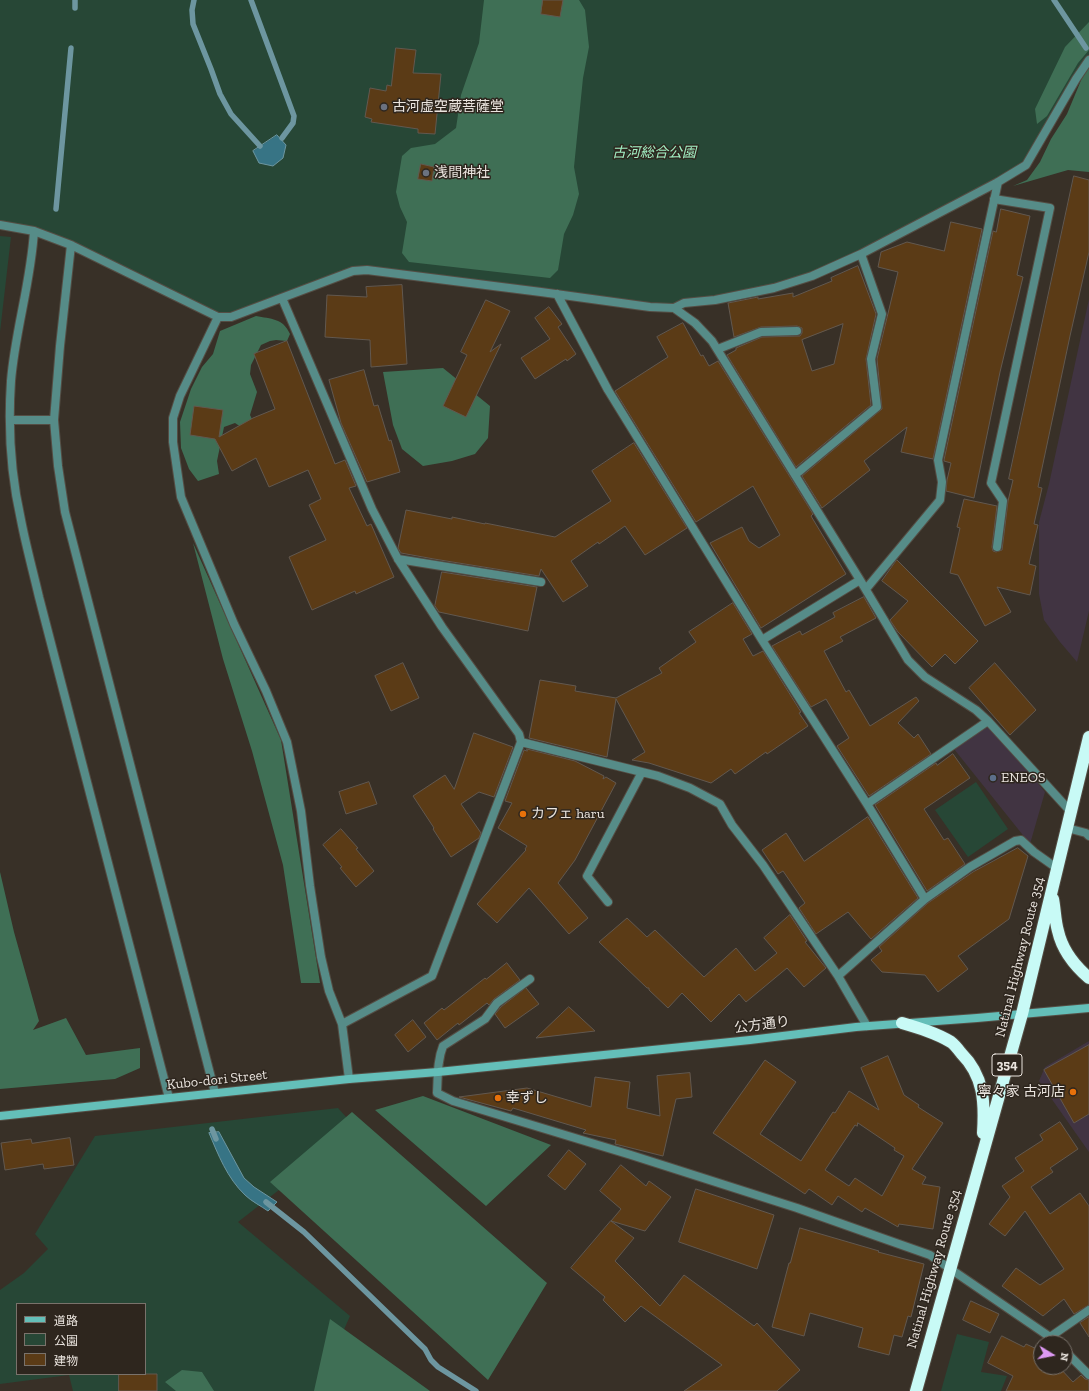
<!DOCTYPE html>
<html>
<head>
<meta charset="utf-8">
<style>
  body { margin:0 }
  #map { position:relative; width:1089px; height:1391px; overflow:hidden; background:#383027; font-family:"Zilla Slab","Noto Sans JP",serif }
  canvas { display:block }
  .legend { position:absolute; left:16px; top:1303px; width:130px; height:72px; box-sizing:border-box; background:#2e261e; border:1px solid #79726b; margin:0; padding:5px 7px; list-style:none; font-size:12px; color:#eae4de }
  .legend li { display:flex; align-items:center; gap:8px; height:20px }
  .legend b { width:20px; border:1px solid #79726b }
  .north { position:absolute; left:1033px; top:1335px; width:40px; height:40px; box-sizing:border-box; background:#2e261e; border:1px solid #79726b; border-radius:50%; rotate:100deg; font-size:11px; font-weight:700; line-height:16px; text-align:center; color:#eae4de }
  .north::after { content:''; display:block; margin:auto; width:14px; height:18px; background:#dd99f4; clip-path:polygon(50% 0,100% 100%,50% 72%,0 100%) }
</style>
</head>
<body>
<div id="map">
<canvas width="1089" height="1391"></canvas>
<ul class="legend">
<li><b style="height:5px;background:#64bfb9"></b>道路</li>
<li><b style="height:11px;background:#274736"></b>公園</li>
<li><b style="height:11px;background:#5b3b16"></b>建物</li>
</ul>
<div class="north">N</div>
</div>
<script>
const c = document.querySelector('canvas').getContext('2d');
c.lineJoin = 'round';
function paint(path, color) { c.fillStyle = color; c.fill(path, 'evenodd'); }
function strokePath(path, color, width, dash) { c.strokeStyle = color; c.lineWidth = width; c.lineCap = dash ? 'butt' : 'round'; c.setLineDash(dash || []); c.stroke(path); }
function drawText(font, color, halo, rows, align = 'center') {
  c.font = font + ' "Zilla Slab","Noto Sans JP",serif'; c.lineWidth = 3; c.setLineDash([]); c.textBaseline = 'middle'; c.strokeStyle = halo; c.fillStyle = color; for (const [text, x, y, turn = 0] of rows) {
    c.save(); c.translate(x, y); c.rotate((+turn || 0) * Math.PI / 180); c.textAlign = isNaN(turn) ? turn : align; if (halo) c.strokeText(text, 0, 0); c.fillText(text, 0, 0); c.restore();
  }
}
paint(new Path2D(`
  M1089,299v312l-12,51 -17,-20 -16,-22 -5,-26v-72l10,-38z
  M988,722l57,70 -15,52 -76,-95z
  M1089,1041v111l-50,-71 6,-14z`), '#413442');
paint(new Path2D(`
  M0,0h1089v62l-63,103 -214,111 -138,32 -307,-38 -136,47h-13l-147,-72 -71,-20z
  M0,236l11,1 -11,95z
  M976,782l32,47 -40,28 -33,-47z
  M338,1108l19,21 -119,93 112,94 -33,75h-244l-4,-16 -69,9v-94l24,-17 24,-24 -13,-15 60,-98zM17,1304h128v70h-128z
  M957,1334l32,8 -8,30 26,4 -6,15h-60z`), '#274736');
paint(new Path2D(`
  M484,0h95l6,10 4,37 -6,31 -9,89 5,27 -6,21 -9,19 -6,36 -8,8 -141,-16 -7,-9 5,-31 -7,-15 -4,-15 6,-36 9,-8 24,-4 21,-16 5,-33 18,-52z
  M1089,22v28l-11,13 -31,53 -10,8 -2,-15 30,-62z
  M1089,64v108l-21,-2 -55,16 14,-6 13,-18 11,-23 16,-25 20,-48z
  M256,316c15,3 27,2 34,18l-3,7 -11,-1 -6,1 -9,4 -10,20 -1,9 7,18 -7,23 6,12 -9,4 -12,-8 -11,4 -7,34 2,13 -21,7 -9,-12 -8,-21 -1,-26 11,-33 11,-22 11,-13 7,-23z
  M443,368l47,38 -2,32 -13,16 -23,7 -29,5 -21,-17 -9,-24 -10,-53z
  M193,543l88,197 39,243h-19l-18,-118 -31,-114 -29,-92z
  M0,872l14,60 25,89 -6,9 33,-12 20,37 54,-7v20l-25,11 -115,10z
  M423,1096l128,49 -65,61 -111,-96z
  M352,1112l195,171 -59,97 -218,-198z
  M330,1319l100,72h-116z
  M182,1370l20,2 12,19h-38l-11,-9z`), '#3f6f55');
const water = new Path2D(`
  M277,135l9,10 -3,13 -10,8 -14,-3 -6,-12z
  M219,1132l25,46 10,9 23,15 -9,9c-7,-5 -17,-10 -23,-16 -18,-17 -27,-41 -36,-62z`);
paint(water, '#377485');
strokePath(water, '#6d96a0', 1);
strokePath(new Path2D(`
  M194,0l-2,10 1,14 18,45 9,25 11,20 29,32
  M251,0l43,116 -1,7 -11,15
  M1054,0l32,48
  M75,8v-8
  M56,209l15,-161
  M212,1129l4,10
  M266,1202l38,30 121,117 6,11 7,7 38,24`), '#6d96a0', 5.5);
const building = new Path2D(`
  M543,0h20l-3,17 -19,-3z
  M396,48l20,2 -3,23 28,1 -6,60 -17,-1v-4l-47,-7 1,-3 -7,-2 5,-29 16,3 1,-6 4,1z
  M421,164l13,3 -2,14 -14,-2z
  M1074,176l15,4v72l-19,84 -32,151 4,1 -8,36 4,1 -9,39 7,2 -6,29 -33,-8 14,25 -26,14 -27,-51 -8,-2 10,-45 -3,-1 7,-28 33,7 -5,41 1,4 3,1 6,-2 6,-49 5,-21 -4,-1z
  M1001,209l29,7 -13,59 6,2 -23,95 -26,126 -28,-7 1,-11 4,-17 -7,-2v-1l49,-229 3,1z
  M951,222l31,7 -49,230 -32,-7 6,-25 -43,34 6,9 -48,38 -20,-32 80,-67 -5,-50 21,-87 -20,-5 3,-15 26,-10 37,9z
  M858,266l18,48 -10,45 5,46 -75,62 -69,-112 9,-5v-2l26,-11 38,-1 2,-3v-5l-5,-2 -36,1 -27,10 -6,-34 30,-6v2l35,-6v4l39,-16 -1,-3zM843,324l-9,40 -22,7 -10,-31z
  M402,285l5,79 -36,3 -1,-27 -45,-3 2,-42 40,2 -1,-10z
  M486,300l24,11 -20,41 11,-8 -35,73 -23,-11 24,-51 -6,-3z
  M549,307l13,17 -4,3 18,27 -9,7 -1,-2 -31,20 -14,-21 29,-19 -15,-21z
  M683,323l18,33 2,-1 6,11 9,-5 95,153 -2,2 35,58 -85,54 -51,-85 32,-16 7,14 10,7 21,-13 -27,-49 -57,36 -81,-131 53,-34 -11,-20z
  M287,341l48,123 10,-4 11,26 -7,2 18,38 4,-2 23,53 -38,17 -1,-3 -43,19 -23,-53 37,-17 -17,-35 12,-6 -13,-29 -39,17 -13,-29 -24,13 -17,-32 -25,-4 4,-29 29,4 -4,27 34,-19 22,-9 -21,-55z
  M364,370l10,36 4,-1 11,36 2,-1 9,32 -33,10 -26,-59 -12,-43z
  M634,443l53,85 -42,27 -20,-29 -26,18 -1,-2 -27,19 17,25 -25,16 -22,-33 -2,7 -105,-17 -33,-6 -3,-5 8,-38 46,9v-2l33,7v-1l70,14 56,-36 -19,-30z
  M897,560l81,81 -23,23 -10,-10 -13,13 -34,-35 -8,-12 18,-19 -26,-20z
  M442,572l95,15 -9,44 -89,-19 -4,-6z
  M864,597l12,21 -36,19 3,4 -19,10 22,41 3,-2 21,36 46,-29 3,4 -21,22 16,15 4,-4 13,20 -62,42 -32,-50 12,-8 -23,-39 -15,8 -39,-61 28,-15 2,4 33,-18 -2,-4z
  M733,603l19,31 -9,5 10,17 10,-5 38,61 -2,1 9,13 -41,28 -1,-2 -31,22 -4,-5 -20,14 -62,-20 -17,-3 13,-8 -29,-53 -9,58 -78,-19 11,-58 36,6 -1,5 41,7 46,-25 -3,-5 37,-26 -7,-10z
  M403,663l16,35 -28,13 -16,-35z
  M995,663l41,47 -26,25 -41,-47z
  M474,733l39,14 -19,50 -15,-5 -18,12 20,29 -2,5 -28,19 -18,-28 1,-1 -21,-32 32,-21 9,14z
  M527,749l48,12 29,15 -1,3 3,-2 10,6 -41,77 -17,23 30,35 -19,16 -40,-46 -32,35 -20,-19 49,-54 -1,-1 2,-3 -29,-18 14,-25 -7,-2 19,-51 3,1z
  M953,754l17,24 -46,31 20,31 4,-2 17,26 -38,27 -52,-86 61,-42 1,2z
  M369,782l8,22 -31,10 -7,-22z
  M868,817l50,81 -47,41 -23,-27 -32,22 -17,-26 6,-5 -22,-32 -5,3 -16,-24 24,-17 18,28z
  M341,829l17,19 -2,1 18,22 -18,16 -16,-19 2,-1 -19,-22z
  M1018,848l10,8 -19,63 -51,37 10,13 -30,23 -13,-17 -43,-3 -11,-12 11,-9 -3,-4 49,-44 45,-31z
  M790,915l17,26 -2,1 21,26 -22,19 -17,-19 -41,34 -7,-8 -28,28 -29,-29 -14,15 -19,-18v-2h-2l-48,-46 28,-24 20,19 8,-7 49,47 32,-29 19,23 22,-18 -13,-15z
  M507,963l13,17 -26,19 -5,6 -2,-2 -28,22 -1,-2 -21,17 -13,-17 18,-15 2,2 41,-32 1,1z
  M526,988l13,16 -34,24 -10,-14 6,-7z
  M569,1007l26,24 -59,7 24,-23z
  M413,1020l13,17 -18,15 -13,-17z
  M1089,1045v69l-15,9 -30,-53z
  M888,1056l16,39 15,10 -1,2 25,16 -31,46 14,8 -4,7 18,3 -7,42 -34,-5 -1,3 -33,-19 -3,4 -24,-16 -6,9 -23,-16 -4,5 -92,-61 52,-73 31,22 -36,52 41,27 32,-49 2,1 14,-22 30,19 -18,-42zM858,1123l37,25 -1,2 10,6 -22,40 -27,-18 -6,8 -24,-16 30,-45 2,1z
  M690,1073l2,24 -16,2 -13,57 -48,-12 1,-4 -33,-7 3,-3 -73,-22 -2,3 -52,-14 68,-9 64,19 4,-30 35,5 -3,26 33,8 -3,-40z
  M1060,1122l18,27 -28,19 3,4 -22,15 19,27 30,-21 9,13v99l-15,9 -10,-15 -21,17 -41,-30 14,-18 24,17 24,-16 -39,-58 -20,25 -16,-12 21,-27 -8,-11 22,-15 -9,-13 28,-18 -3,-5z
  M70,1138l4,27 -30,4 -1,-5 -38,6 -4,-27 30,-4 1,4z
  M569,1150l17,14 -21,26 -17,-14z
  M621,1165l25,21 3,-5 22,16 -26,34 -34,-10 10,-12 -21,-18z
  M696,1189l78,26 -17,54 -78,-27z
  M611,1221l23,17 -19,23 45,45 24,-31 70,51 3,-3 43,47 -23,21h-93l38,-26 -81,-59 -16,16 -22,-22 2,-3 -34,-29z
  M800,1228l79,23 -1,1 46,12 -13,53 -3,-1 -6,21 -8,-2 -5,20 -31,-8 5,-19 -53,-15 -6,23 -32,-9 17,-64h1z
  M971,1301l28,13 -9,19 -27,-13z
  M1089,1317v20l-9,-14z
  M1002,1336l22,11 2,-3 15,7v16h18l14,15 8,-7 4,4 4,1v11h-83l7,-15 -25,-13z
  M119,1374h38v17h-38z`);
paint(building, '#5b3b16');
strokePath(building, '#62584f', 1);
const street = new Path2D(`
  M994,199l56,9 -59,275 12,18 -6,46
  M0,225l34,6 37,14 147,72h13l122,-46 14,-1 174,22 109,15 24,1 10,-5 31,-3 59,-12 38,-12 49,-22 137,-72 28,-17 50,-86 13,-19
  M34,231c-3,51 -19,100 -23,150 -3,45 0,95 10,139 5,26 12,51 18,77l130,501
  M71,245l-11,101 -6,74 4,46 7,46 150,581
  M557,294l51,96 154,250 105,164 58,95
  M282,298l90,211 26,50 44,68 77,107 2,8 -89,234 -90,48
  M674,308l21,15 17,18 148,239 48,80 17,17 51,33 12,11 83,91
  M218,317l-38,79 -7,22v24l8,55 53,127 32,67 21,51 14,69 9,75 11,71 8,34 13,33 7,55
  M718,349l43,-17 36,-1
  M10,420h44
  M795,475l82,-68 -6,-48 11,-45 -21,-60
  M398,559l143,23
  M866,589l74,-89 2,-18 -4,-22 60,-278
  M762,640l98,-60
  M521,742l137,34 32,12 30,16 12,21 31,40 75,111 29,50
  M867,804l121,-83
  M1067,828l19,5 3,3
  M608,902l-21,-26 55,-104
  M838,976l87,-77 45,-32 45,-26 6,-1 13,12 24,17
  M530,979l-33,24 -12,16 -42,27c-6,15 -5,31 -6,47l16,8 178,54 166,53 133,47 120,82 7,6
  M1050,1337l39,-27
  M1065,1351l24,24`);
const secondary = new Path2D(`
  M0,1116l349,-37 89,-7 312,-32 106,-13 121,-9 112,-10`);
const highway = new Path2D(`
  M1053,899c2,10 2,22 5,32 4,18 17,35 31,47
  M902,1023c17,5 34,10 49,19 4,3 7,7 10,11 23,23 24,49 22,80
  M916,1391l106,-377 67,-277`);
strokePath(street, '#544d44', 10);
strokePath(secondary, '#544d44', 10);
strokePath(highway, '#544d44', 14);
strokePath(street, '#568c88', 8);
strokePath(secondary, '#64bfb9', 8);
strokePath(highway, '#c8faf6', 12);
for (const [x, y, r, color] of [
  [384,107,4,"#6b7280"],
  [426,173,4,"#6b7280"],
  [993,778,4,"#5c6f8a"],
  [523,814,4,"#e8710a"],
  [1073,1092,4,"#e8710a"],
  [498,1098,4,"#e8710a"]
]) { const dot = new Path2D(); dot.arc(x, y, r, 0, 2 * Math.PI); c.fillStyle = color; c.fill(dot); strokePath(dot, '#2e261e', 1.5); }
for (const [x, y, w] of [
  [1007,1065,30]
]) { const box = new Path2D(); box.roundRect(x - w / 2, y - 11, w, 22, 3); c.fillStyle = '#2e261e'; c.fill(box); strokePath(box, '#eae4de', 1); }
drawText('bold 13px', '#eae4de', null, [
  ["354",1007,1065]
]);
drawText('14px', '#eae4de', '#2e261e', [
  ["古河虚空蔵菩薩堂",392,107],
  ["浅間神社",434,173],
  ["ENEOS",1001,778],
  ["カフェ haru",531,814],
  ["寧々家 古河店",1065,1092,"right"],
  ["幸ずし",506,1098]
], 'left');
drawText('italic 14px', '#a2f0c4', '#2e261e', [
  ["古河総合公園",654,153]
]);
drawText('14px', '#eae4de', '#2e261e', [
  ["Natinal Highway Route 354",1020,957,-76],
  ["公方通り",762,1025,-7],
  ["Kubo-dori Street",217,1080,-6],
  ["Natinal Highway Route 354",934,1269,-74]
]);
</script>
</body>
</html>
